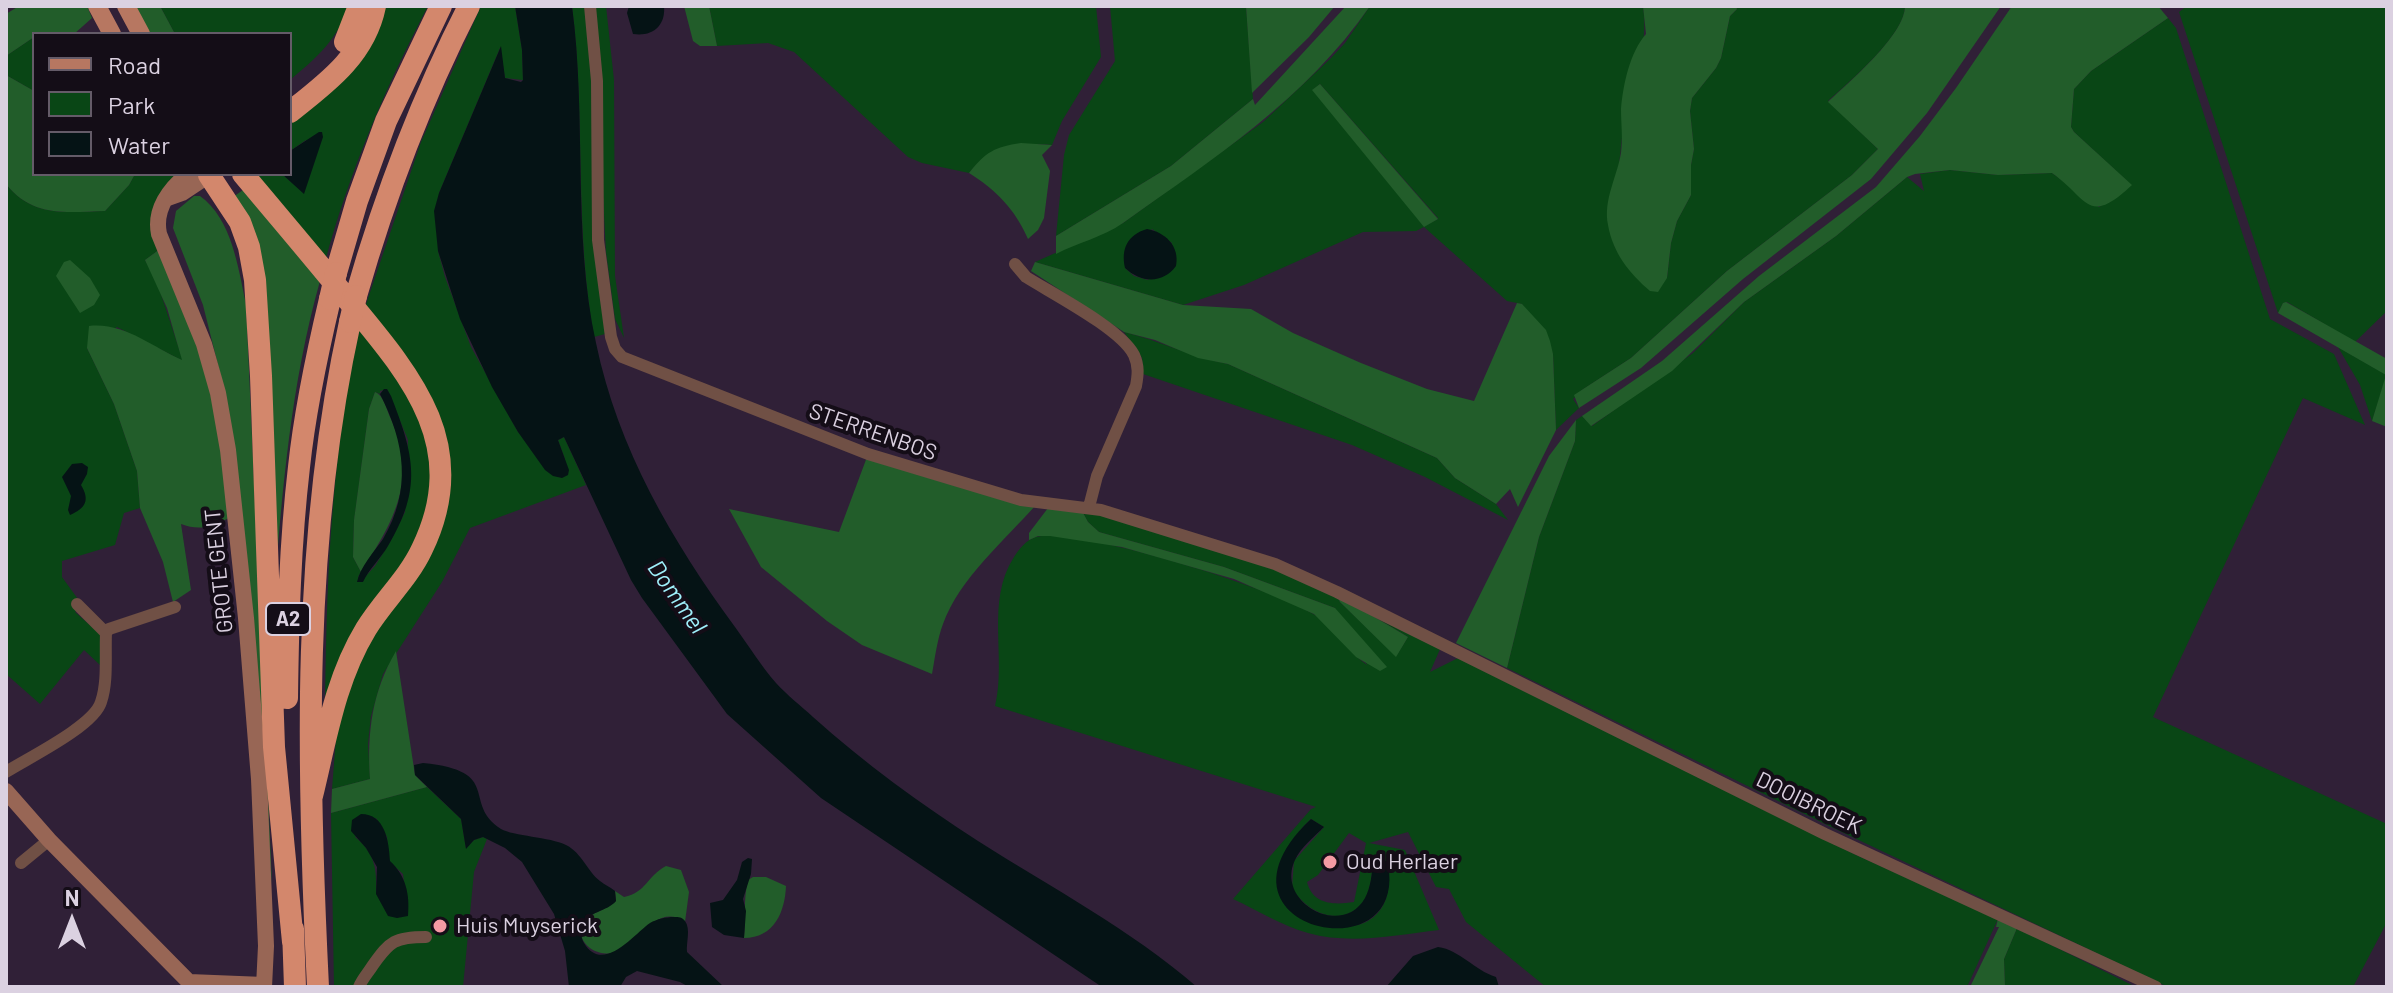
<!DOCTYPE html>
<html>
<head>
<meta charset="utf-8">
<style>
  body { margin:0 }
  #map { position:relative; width:2393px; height:993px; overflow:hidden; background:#302037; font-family:Barlow,sans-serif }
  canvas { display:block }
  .frame { position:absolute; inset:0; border:8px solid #dbd1e1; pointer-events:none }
  .legend { position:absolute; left:32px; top:32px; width:260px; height:144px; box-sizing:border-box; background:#140d17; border:2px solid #645b68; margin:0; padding:10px 14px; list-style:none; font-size:24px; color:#dbd1e1 }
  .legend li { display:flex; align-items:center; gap:16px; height:40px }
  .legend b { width:40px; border:2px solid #645b68 }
  .north { position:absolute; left:32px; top:881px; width:80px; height:80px; -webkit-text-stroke:6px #140d17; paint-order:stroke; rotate:0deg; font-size:22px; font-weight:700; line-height:32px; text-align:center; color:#dbd1e1 }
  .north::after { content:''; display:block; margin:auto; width:28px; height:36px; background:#dbd1e1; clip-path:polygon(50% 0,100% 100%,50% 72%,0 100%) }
</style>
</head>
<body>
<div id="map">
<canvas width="2393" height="993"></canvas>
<div class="frame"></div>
<ul class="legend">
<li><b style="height:10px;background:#b77761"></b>Road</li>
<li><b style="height:22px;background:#094615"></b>Park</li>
<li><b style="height:22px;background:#051315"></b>Water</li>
</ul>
<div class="north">N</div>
</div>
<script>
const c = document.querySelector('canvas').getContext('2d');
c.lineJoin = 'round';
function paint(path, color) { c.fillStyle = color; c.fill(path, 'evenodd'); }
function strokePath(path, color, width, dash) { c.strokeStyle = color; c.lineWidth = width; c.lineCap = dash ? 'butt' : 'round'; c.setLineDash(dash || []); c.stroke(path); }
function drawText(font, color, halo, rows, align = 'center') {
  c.font = font + ' Barlow,sans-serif'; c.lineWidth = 8; c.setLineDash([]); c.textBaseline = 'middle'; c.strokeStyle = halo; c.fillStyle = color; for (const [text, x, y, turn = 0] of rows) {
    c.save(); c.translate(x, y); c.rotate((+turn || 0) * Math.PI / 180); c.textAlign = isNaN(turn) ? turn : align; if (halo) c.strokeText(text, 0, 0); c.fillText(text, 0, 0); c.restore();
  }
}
paint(new Path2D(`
  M160,6h190c-15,35 -31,50 -60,74v-46h-115z
  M378,6h50c-43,82 -79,167 -103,256l-71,-88h28l22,19 2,-53 -16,11v-34z
  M481,6h34l7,44 1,30 -18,-2 -5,-30 -61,145 -1,58 7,26 26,70 47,85 47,27 -7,-19 6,-3 22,48 -116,43 -28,54 -59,92 -12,42 -3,28 2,35 -38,10 5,-64 18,-52 20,-40 74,-173 -85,-150 57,-168z
  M572,6h13l6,45 14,283 -11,3c-20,-110 -8,-221 -22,-331z
  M593,6h13l8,74 1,196 9,62 -9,-19 -9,-67z
  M709,6h387l5,51 -39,64 -10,24c-35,-3 -59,-1 -83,28l-47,-10 -14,-6 -114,-105 -26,-9 -51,3z
  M1110,6h136l7,93 -82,67 -115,70 8,-81 5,-20 46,-74z
  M1370,6h273c6,41 -10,81 -19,121 -3,12 -3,24 -5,37 -9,39 -17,41 -4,83l52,31 4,-35 6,-22 14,-26v-30l3,-16 -4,-38 2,-13 24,-30 5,-10 9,-42 7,-7 -1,-3h169c0,29 -56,76 -77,95l50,48 -26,26 -125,96 -96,87 -49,32 -9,9 6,9 -23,22 -3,-76 -31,-50 -15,-3 -83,-74 -8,4 -53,1 -119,53 -61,20 -148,-43 88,-39 140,-101 67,-63 15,-16zM1320,84l118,134v1l-14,7 -111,-136zM1152,229l20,14 -24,37 -14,-4 -9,-8z
  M2187,6h200v305l-32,31 -68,-40 -4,1 -5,10 -99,-301z
  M2168,18l8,10 94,291 64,35 31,71 -62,-27 -150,319 234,107v98l-34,65h-185l-341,-162 -320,-157 32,-131 36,-96 1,-21 6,-4 10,10 101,-73 51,-51 92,-66 71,-59 17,14 -4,-17 30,-4 48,5 54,-2 47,34 27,-17 1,-9 -53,-49 -3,-5 3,-38 17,-18z
  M34,37v54l-28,-16v-19z
  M135,174h42c-28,31 -29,35 -17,75l-15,11 12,22 26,79 -66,-34 -30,21 27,56 23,67 3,37 -16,5 -9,32 -53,16v16l21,29 -8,6 26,23 -1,30 -16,-15 -44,54 -34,-30v-490c27,34 60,28 99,27l24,-26z
  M360,327l66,94 7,89 -108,213c1,-132 5,-267 35,-396zM387,389l21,51 -3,72 -15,30 -15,24 -11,12 -6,-1 3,-5 -8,-15 1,-36 15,-112 6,-17 5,2v-3z
  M1124,332c36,9 68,25 104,32l209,94 18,20 41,26 12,16 -83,-43 -73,-32 -209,-71 -1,-16z
  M2338,347l49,28 -15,46 -12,-36z
  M1082,511l19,3 149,43 86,37 4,8 56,54 12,-19 -56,-34 89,44 -11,25 30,-15 394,197 144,65 -31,68h-421l-80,-65 -17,-33 -13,-2 -28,-55 -39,11 36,7 34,80c-43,5 -88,15 -131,3 -26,-7 -51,-23 -75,-34l78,-90 5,-2 -321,-101c12,-49 -10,-104 19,-149 5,-8 12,-17 22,-20 41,-11 240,52 279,78 20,14 32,36 52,50l-32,-57 -111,-41 -125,-35 -11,-10zM1311,819l13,8 -30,34 -2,27c15,26 53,42 73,11 6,-11 7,-26 8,-38l15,3c6,44 -15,68 -59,62 -71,-10 -60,-68 -18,-107zM1349,833l17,10 -12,59c-20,3 -41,3 -47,-20l11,-7z
  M427,787l34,32 5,29 8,-8 9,-3 4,2 -13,33 -11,115h-129l-3,-174zM376,818l11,19 2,24 14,13 3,22 -30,-2c1,-25 -1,-41 -21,-57z
  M2017,928l119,59h-131l-1,-28z`), '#094615');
paint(new Path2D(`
  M19,6h68l5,12 -18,16h-40v3l-28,19v-42z
  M133,6h27l15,28h-27z
  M684,6h25l8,40h-17l-7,-5z
  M1246,6h89l-26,31 -57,56z
  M1346,6h24c-64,93 -157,153 -247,217 -20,14 -46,20 -67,31v-18l115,-70 82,-67 2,6z
  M1643,6h93l1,3 -7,7 -9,42 -5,10 -24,30 -2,13 4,38 -3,16v30l-14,26 -6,22 -4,35 -9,14 -8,-1c-21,-18 -37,-38 -42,-66 -5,-25 9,-48 13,-72 2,-15 0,-29 0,-44 2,-24 9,-57 25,-75z
  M1905,6h96l-74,107 -56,66 -128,100 -102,89 -62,40 -5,-13 57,-37 96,-87 125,-96 26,-26 -50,-47c21,-20 77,-67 77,-96z
  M2012,6h146l10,12 -77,53 -17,18 -3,38 3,5 58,53c-45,42 -43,14 -80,-12l-54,2 -48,-5 -35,4 -8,3 -71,59 -92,66 -72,69 -81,55 -9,-10 80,-55 97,-85 117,-89 44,-51 36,-48z
  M6,75l28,16v83h101l-6,11 -24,26c-39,1 -72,7 -99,-27z
  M1320,84l118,135 -14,8 -112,-137z
  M1021,143l31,2 -10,10 8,16 -6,47 -6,12 -10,9c-13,-30 -32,-49 -59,-66 17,-21 25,-26 52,-30z
  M243,190l77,91c-29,103 -38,210 -46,317l-7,-203 -34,-198z
  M194,196h6c32,23 38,71 46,108l26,580 -47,-491 -22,-88 -30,-77 3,-17z
  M160,249l41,97 21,105 7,67c-17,9 -30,13 -48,6l10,66 -18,12 -10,-40 -23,-54 -3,-37 -23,-67 -27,-56 2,-22c35,-4 63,21 93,34l-15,-52 -22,-48z
  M70,260l20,18 10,17 -6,10 -14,8 -24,-37 8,-14z
  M1035,262l148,43 68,4 42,24 68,30 66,26 47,12 43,-98 5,1 24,26 4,11 3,13 3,76 -38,77 -8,-18 -14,15 -41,-26 -18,-20 -209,-94 -30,-6 -43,-18 -31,-8 -93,-61z
  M2286,302l101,57v68l-15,-6 14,-46 -108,-62 5,-10z
  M375,392c9,4 11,16 15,25 29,62 4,104 -29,155l-8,-15 1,-37 15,-111z
  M1576,420l-1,21 -36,96 -32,131 -51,-25 93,-187z
  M867,457l169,48c-31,35 -77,74 -93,119 -6,16 -8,34 -11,50l-70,-29 -35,-24 -66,-54 -32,-58 110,23z
  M1048,508l34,3 6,11 11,10 125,35 111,41 52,59 -7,4 -24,-14 -42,-43 -80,-35 -112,-32 -72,-11h-12l-9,4v-7z
  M1336,594l72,43 -12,20 -56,-55z
  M396,651l19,124 12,12 -96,26 1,-24 38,-10c-3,-47 2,-87 26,-128z
  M666,866l15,4 8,22 -4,30c-27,-20 -49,21 -70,30 -19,7 -43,-12 -31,-31 6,-8 22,-11 32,-20l-1,-10 9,6c23,-5 22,-20 42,-31z
  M753,877h13l20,9c-1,26 -12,52 -42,52 2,-20 -1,-38 4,-58z
  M1998,919l19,9 -13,31 1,28h-35l29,-60h-3z`), '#225d2a');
paint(new Path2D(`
  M515,6h57c15,112 0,226 24,337 22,106 76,198 139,284 14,19 26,39 41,56 11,12 25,23 37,34 51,46 108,87 165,124 74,47 152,88 219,146h-95l-281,-189 -94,-84 -85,-116 -11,-18 -67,-143 -6,3 11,30 -1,5 -6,3 -9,-2 -8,-6 -27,-38 -26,-45 -32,-68 -22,-68 -4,-40 5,-18 62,-147 4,32 16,4 2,-2 -1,-30z
  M629,6h35c2,20 -12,31 -31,28l-6,-21z
  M319,132h3l1,5 -19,57 -22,-20h8v-23z
  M1147,229c18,3 33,17 29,37 -13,18 -35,17 -51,2 -4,-19 2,-33 22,-39z
  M384,389h3l4,7c23,59 32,92 -3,150 -7,12 -19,23 -25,36h-6c3,-15 17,-30 26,-43 29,-49 22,-96 -3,-145z
  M82,463l6,4 -1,7 -6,11c9,15 5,23 -11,30l-2,-5 3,-14 -9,-19 10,-13z
  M423,763c81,8 38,40 78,66 12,7 49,8 65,16 16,8 21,26 34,36 5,4 10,6 15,10l1,10c-9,11 -28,10 -34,24 -2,5 -1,13 2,18 19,32 51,-10 66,-20 7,-4 16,-6 24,-6 5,0 8,0 11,4 6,8 1,22 2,31l37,35h-35l-9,-5 -43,-11 -11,6 -6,10h-51l-4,-36 -11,-37 -32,-52 -17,-14 -22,-11 -9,3 -8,9 -5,-30 -46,-44 -1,-10z
  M361,814c24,0 28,27 29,47 16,15 20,33 18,55l-11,2 -9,-2 -12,-22 1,-27 -11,-19 -15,-17 1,-11z
  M1311,819l13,8c-10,10 -23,20 -29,33 -20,42 47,79 70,38 6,-11 7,-25 8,-37h14l1,3c21,113 -193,64 -77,-45z
  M748,858l4,1 -1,15 -8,25 3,12 -2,27 -20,-3 -12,-8 -2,-24 13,-3 14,-20 5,-18z
  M1438,947c22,3 36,23 58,30l3,10h-113l27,-31z`), '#051315');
strokePath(new Path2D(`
  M590,6l7,75 1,159 13,97 4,12 7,8 246,97 153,46 80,10 174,54 62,28 488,242 331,153
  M1015,264l11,13c27,17 95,52 108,78 5,11 4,20 2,31l-39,90 -8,31
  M77,604l29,29
  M6,772c22,-14 88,-46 95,-70 7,-20 4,-47 5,-69l3,-4 66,-22
  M21,863l28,-23
  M359,987c3,-8 9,-14 14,-22 17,-24 22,-28 53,-28`), '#705045', 12);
strokePath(new Path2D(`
  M188,174c-19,15 -34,36 -29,60l45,110 14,49 10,57 18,168 13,161 7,167 -2,41
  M168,198l14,-5 27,-18
  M6,791l43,49 140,142 75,3`), '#986655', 16);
strokePath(new Path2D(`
  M97,6l15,28
  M126,6l15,28`), '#b77761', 18);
strokePath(new Path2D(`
  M345,42l14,-36
  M290,112c37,-29 75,-57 85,-106
  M243,174c35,42 71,84 105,126 64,77 124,146 74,249 -14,30 -39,52 -56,80 -31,51 -40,110 -54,167
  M209,175l31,47 9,25 6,33 6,96 13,371 19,195
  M336,273l21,-72 29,-80 55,-115
  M356,296c29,-101 65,-196 113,-290
  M287,698c1,-77 3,-154 12,-231 6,-57 18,-113 31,-168
  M293,929l2,58
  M318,987c-11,-222 -16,-447 32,-665`), '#d3876c', 22);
strokePath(new Path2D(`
  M330,299l6,-26
  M350,322l6,-26`), '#d3876c', 22);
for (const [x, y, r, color] of [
  [1330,862,8,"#f49aa3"],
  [440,926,8,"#f49aa3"]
]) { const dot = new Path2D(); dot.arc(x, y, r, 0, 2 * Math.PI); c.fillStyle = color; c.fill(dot); strokePath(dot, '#140d17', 3); }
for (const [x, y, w] of [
  [288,619,44]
]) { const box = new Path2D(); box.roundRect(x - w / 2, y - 16, w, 32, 6); c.fillStyle = '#140d17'; c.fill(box); strokePath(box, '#dbd1e1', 2); }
drawText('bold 20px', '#dbd1e1', null, [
  ["A2",288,619]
]);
drawText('22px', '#dbd1e1', '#140d17', [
  ["STERRENBOS",873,432,19],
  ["GROTE GENT",219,571,-96],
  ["DOOIBROEK",1809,803,26]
]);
drawText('22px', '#dbd1e1', '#140d17', [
  ["Oud Herlaer",1346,862],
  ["Huis Muyserick",456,926]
], 'left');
drawText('italic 24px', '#9feffa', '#140d17', [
  ["Dommel",677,597,55]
]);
</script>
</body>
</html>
